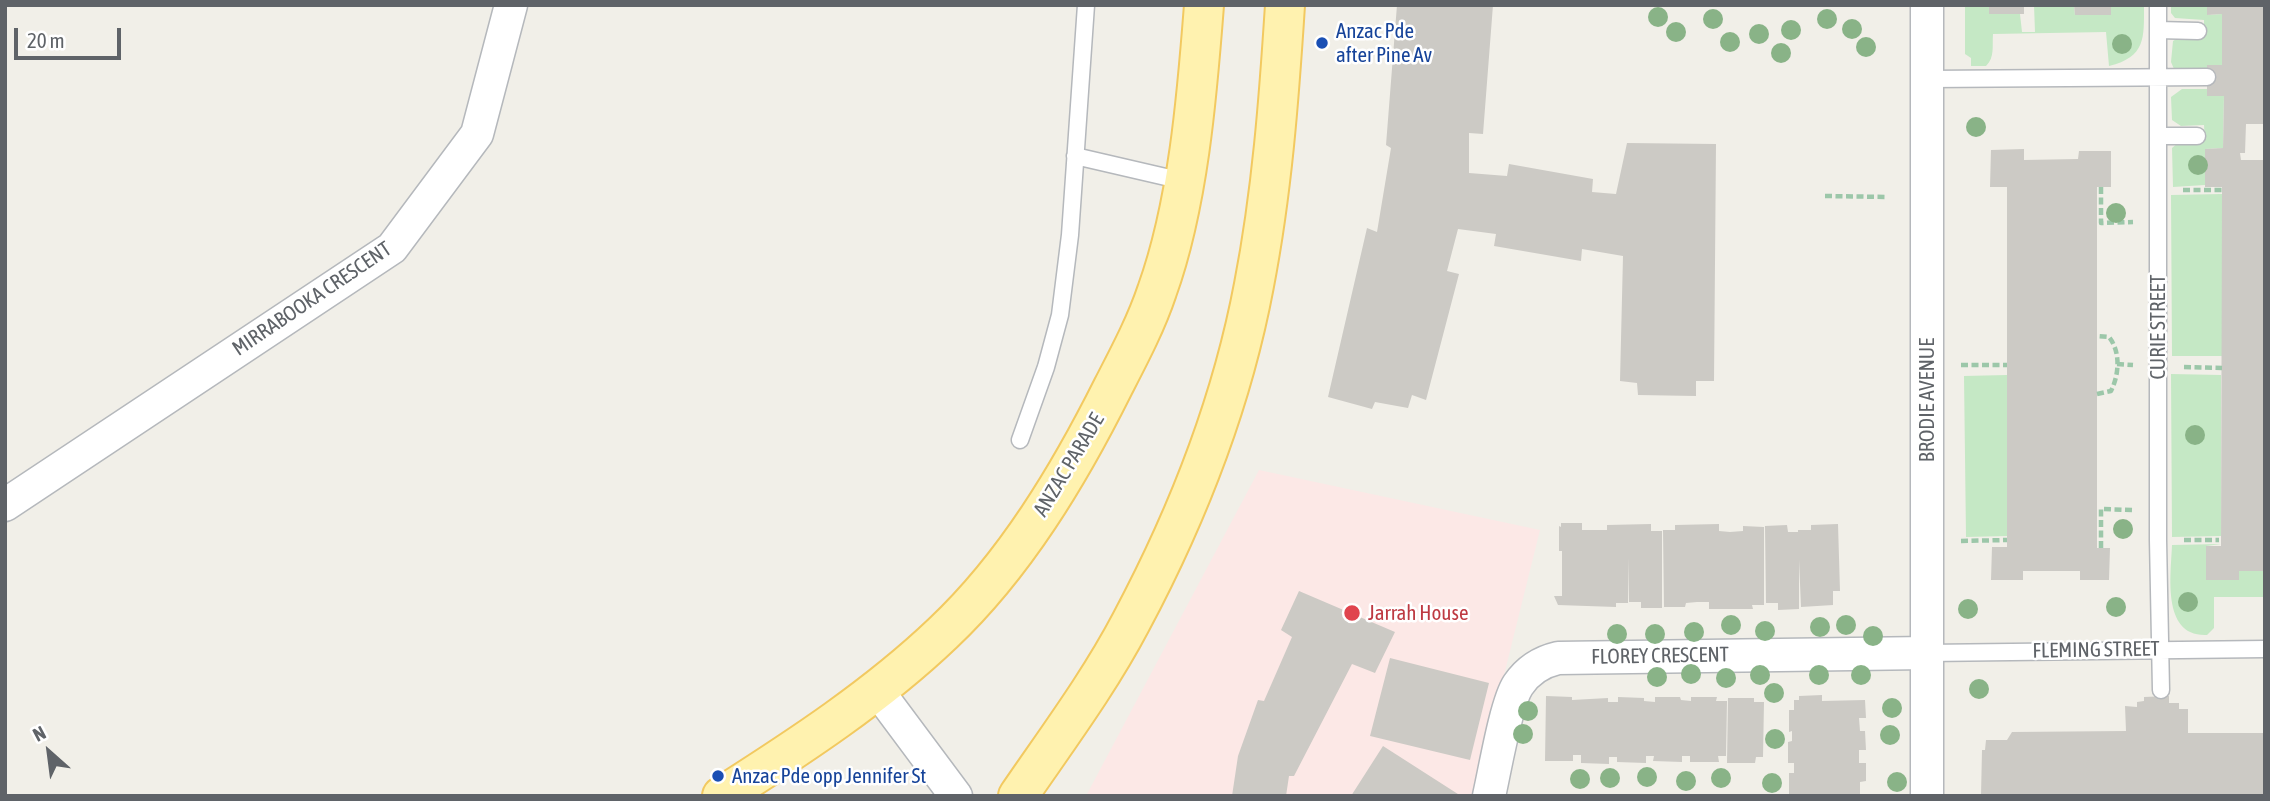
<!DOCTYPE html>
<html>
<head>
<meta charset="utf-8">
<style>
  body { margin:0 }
  #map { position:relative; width:2270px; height:801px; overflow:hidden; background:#f1efe8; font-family:"Asap Condensed",sans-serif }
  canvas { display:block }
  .frame { position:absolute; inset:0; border:7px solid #5f6368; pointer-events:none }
  .north { position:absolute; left:14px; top:717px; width:70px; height:70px; -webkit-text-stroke:5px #fff; paint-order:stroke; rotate:332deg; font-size:19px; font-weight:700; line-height:28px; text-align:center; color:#5f6368 }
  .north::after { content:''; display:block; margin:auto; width:24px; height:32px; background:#5f6368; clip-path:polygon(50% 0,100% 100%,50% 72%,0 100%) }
  .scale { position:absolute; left:14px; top:28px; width:107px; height:32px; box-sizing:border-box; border:4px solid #5f6368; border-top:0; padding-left:9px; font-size:21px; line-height:24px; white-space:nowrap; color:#5f6368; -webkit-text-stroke:5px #fff; paint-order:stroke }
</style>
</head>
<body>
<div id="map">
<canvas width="2270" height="801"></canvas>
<div class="frame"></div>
<div class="north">N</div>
<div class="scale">20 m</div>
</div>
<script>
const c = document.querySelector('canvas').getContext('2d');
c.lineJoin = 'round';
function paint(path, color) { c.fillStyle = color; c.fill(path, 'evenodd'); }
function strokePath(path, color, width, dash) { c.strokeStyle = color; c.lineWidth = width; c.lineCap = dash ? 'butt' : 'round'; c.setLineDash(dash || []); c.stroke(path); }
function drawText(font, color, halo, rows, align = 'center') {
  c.font = font + ' "Asap Condensed",sans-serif'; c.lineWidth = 5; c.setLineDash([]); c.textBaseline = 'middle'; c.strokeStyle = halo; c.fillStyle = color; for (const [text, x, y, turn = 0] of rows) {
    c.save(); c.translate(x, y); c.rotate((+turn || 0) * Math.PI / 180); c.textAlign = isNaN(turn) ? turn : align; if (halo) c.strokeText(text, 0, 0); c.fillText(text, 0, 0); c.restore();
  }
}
paint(new Path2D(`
  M1259,470l281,60 -66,266h-388z`), '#fce8e6');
paint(new Path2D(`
  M1965,5h24v9h31l2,18h13l-1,-27h40l1,10h36v-10h33c0,33 2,52 -35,61l-3,-34 -113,2c-1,12 2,23 -7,32h-15v-8l-6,-4z
  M2171,5h36v10l15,-1v51l-15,8 -33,-4 -3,-7 2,-21 7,-4h24v-17l-29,-2 -4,-5z
  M2182,89h25v7h17l-1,52 -18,1v36l-32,2 -1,-39 7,-6 26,-1 -1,-16 -23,1 -9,-6 -1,-23z
  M2222,194v162h-50l-1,-161z
  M2171,374l50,1v161l-49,1z
  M2007,375v161l-41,1 -2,-161z
  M2221,544l-15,2 1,34h31l1,-9h26v26h-51v31l-7,7c-46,2 -36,-61 -35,-90z`), '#c5e8c5');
paint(new Path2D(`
  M1397,5h96l-10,129 -14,-1v40l38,3 2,-12 84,15 -1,13 24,2 11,-51 89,1 -2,237h-18v15l-58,-1 -1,-12 -17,-2 3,-125 -41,-7 -1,12 -87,-15 2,-12 -38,-5 -11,42 12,3 -33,126 -14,-5 -4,13 -33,-6 -3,7 -44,-12 39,-169 10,4 14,-84 -5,-3z
  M1989,5h35v9h-35z
  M2074,5h37v10h-36z
  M2207,5h58v119h-19l-1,29h-5l1,7h24v411h-26v9h-33v-34h15l1,-356v-3h-17v-38l18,-1 1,-52h-17v-31h15v-51l-15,1z
  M2024,149v11l54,-1 1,-8h32v36h-14v361h13l-1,32h-29v-9h-57v9h-32l1,-33h15v-360h-17l1,-37z
  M1561,523h21v7h25v-5l44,-1v7h11v77h-21v-6h-12v-44l-1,45h-12v4l-58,-2 -4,-9h8v-45h-3v-25l2,1z
  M1719,524v7l11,1 13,-1v-5l21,1v78h-12l1,4h-44v-7h-12l-11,1 -1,4h-21l-1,-77h12v-5z
  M1838,524l2,67h-7v14l-32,2 -2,-47v49l-21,1v-7h-12l-1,-77 22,-1 1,7h10v-2h13v-5z
  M1299,591l96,41 -20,41 -23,-9 -58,112h-5l-3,20h-54l6,-40 20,-56 6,1 28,-64 -11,-7z
  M1390,658l99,25 -19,77 -100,-24z
  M1822,695v6l43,-1 1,18h-7l1,13h5l1,19h-7v13h7v18l-6,1v14l-71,-2v-21h5v-10h-6v-21l4,-1v-10l-3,1v-22h5v-10h5v-4z
  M1546,696l26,1v3l36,-2v4h10v-5l26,1v3l11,1v-5h25l1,3 10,1v-4h26l-1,4h11l-1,55h-8l1,6h-29v-6h-8v6l-29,-1 1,-5h-8v7l-29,-1v-5h-8v7l-28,-1v-8h-8v6h-28z
  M2169,696v7h10v6h9v24h77v63h-284l1,-46h3l1,-10h21l5,-8 114,-1 -1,-25 12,1v-5l7,-1v-4z
  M1728,698h26v4h10l-1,55h-7l-1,6h-28z
  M1383,746l78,50h-110z`), '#cccac5');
const service = new Path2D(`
  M2158,5v535l3,150
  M2158,30l40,1
  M1928,79l279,-2
  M2158,136h39
  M1075,156l108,25
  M1020,440l26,-73 14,-52 10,-80 16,-230
  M1927,653l338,-4`);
const minor = new Path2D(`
  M5,505l387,-257 85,-114 34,-129
  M877,690l79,106
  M1489,796c6,-26 17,-93 29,-111 10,-15 23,-23 40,-27l369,-5
  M1927,796v-791`);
const primary = new Path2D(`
  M722,796c77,-49 155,-100 221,-163 72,-68 126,-158 170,-246 16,-31 33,-63 44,-96 31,-86 40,-194 47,-286
  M1018,796c39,-57 81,-113 113,-174 56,-105 101,-220 123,-337 18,-93 25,-186 31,-280`);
strokePath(service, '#b5b8bc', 19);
strokePath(minor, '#b5b8bc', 35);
strokePath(primary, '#f2c960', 42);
strokePath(new Path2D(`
  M2101,187v36l32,-1
  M2183,190h39
  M1825,196l62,1
  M2117,364l16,1
  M1961,365h46
  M2184,367l38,1
  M2097,394l14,-3c8,-16 10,-39 -2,-54l-12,-1
  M2184,540h35
  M1961,541l46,-1
  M2101,548v-39l32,1`), '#9cc7a9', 4.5, [7, 3.5]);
strokePath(service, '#fff', 16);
strokePath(minor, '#fff', 32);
strokePath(primary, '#fff2af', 38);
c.fillStyle = '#89b387';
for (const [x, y] of [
  [1658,17],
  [1713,19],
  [1827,19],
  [1852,29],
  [1791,30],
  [1676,32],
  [1759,34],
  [1730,42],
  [2122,44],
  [1866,47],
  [1781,53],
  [1976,127],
  [2198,165],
  [2116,213],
  [2195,435],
  [2123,529],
  [2188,602],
  [2116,607],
  [1968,609],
  [1731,625],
  [1846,625],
  [1820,627],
  [1765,631],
  [1694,632],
  [1617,634],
  [1655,634],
  [1873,636],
  [1691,674],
  [1760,675],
  [1819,675],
  [1861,675],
  [1657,677],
  [1726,678],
  [1979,689],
  [1774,693],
  [1892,708],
  [1528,711],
  [1523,734],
  [1890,735],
  [1775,739],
  [1647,777],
  [1610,778],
  [1721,778],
  [1580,779],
  [1686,781],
  [1897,782],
  [1772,783]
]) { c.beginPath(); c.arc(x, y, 10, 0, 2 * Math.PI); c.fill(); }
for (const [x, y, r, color] of [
  [1322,43,7,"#1a4fb4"],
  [1352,613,9,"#e0444e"],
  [718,776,7,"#1a4fb4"]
]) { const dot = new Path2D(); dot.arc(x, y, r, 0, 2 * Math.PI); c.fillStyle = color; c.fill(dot); strokePath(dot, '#fff', 2.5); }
drawText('21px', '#164399', '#fff', [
  ["Anzac Pde",1336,31],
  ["after Pine Av",1336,55],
  ["Anzac Pde opp Jennifer St",732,776]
], 'left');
drawText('21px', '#5f6368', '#fff', [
  ["MIRRABOOKA CRESCENT",312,299,-34],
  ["CURIE STREET",2158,327,-90],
  ["BRODIE AVENUE",1927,400,-90],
  ["ANZAC PARADE",1069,465,-59],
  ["FLEMING STREET",2096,650,-1],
  ["FLOREY CRESCENT",1660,656,-1]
]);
drawText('21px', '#be3a42', '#fff', [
  ["Jarrah House",1368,613]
], 'left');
</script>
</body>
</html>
